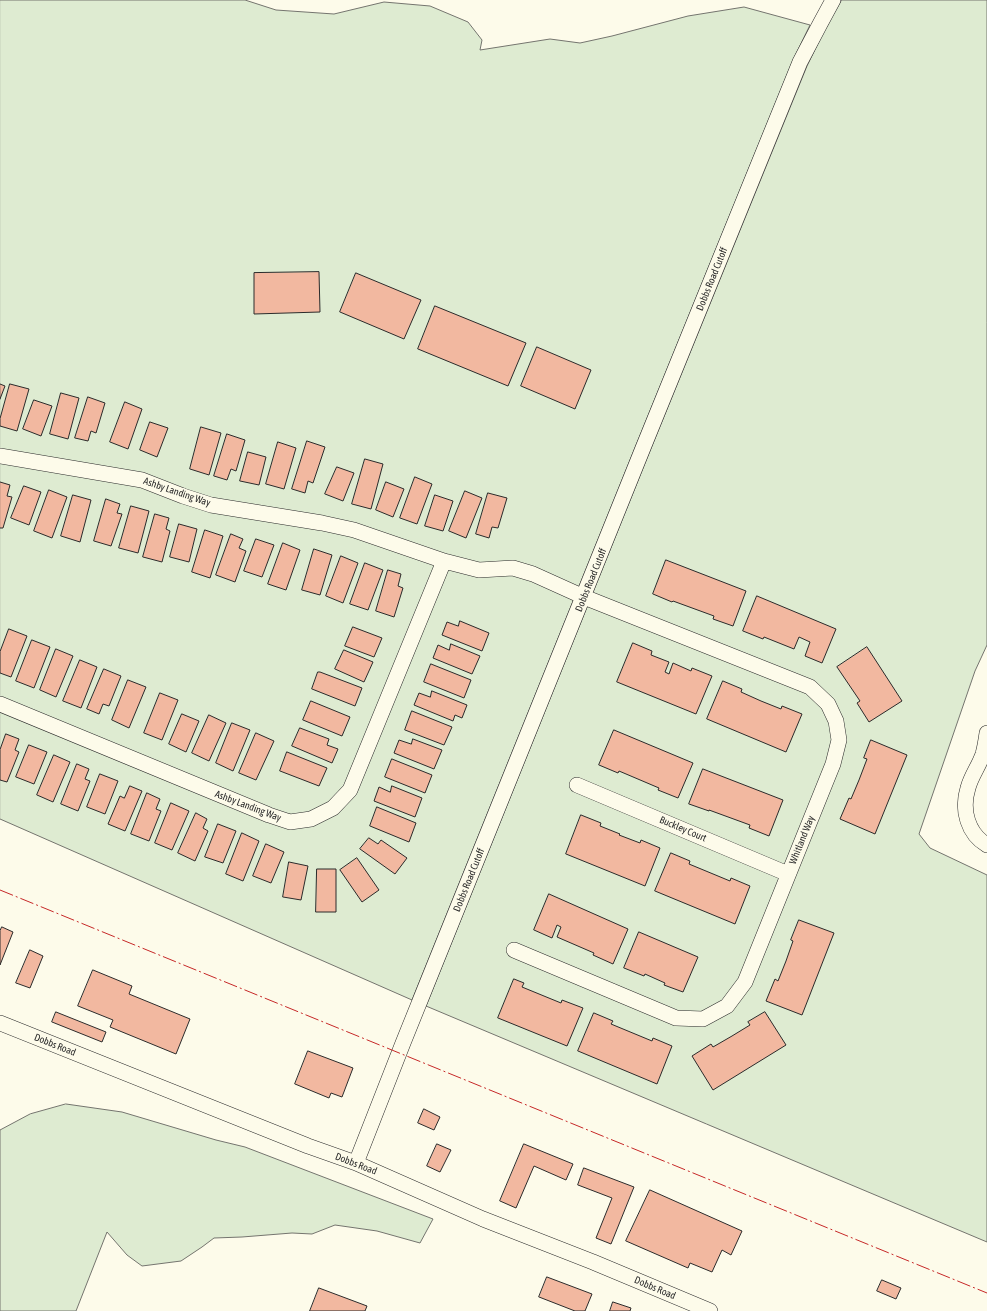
<!DOCTYPE html>
<html>
<head>
<meta charset="utf-8">
<style>
  body { margin:0 }
  canvas { display:block; background:#fdfbea }
</style>
</head>
<body>
<canvas width="987" height="1311"></canvas>
<script>
const c = document.querySelector('canvas').getContext('2d');
c.lineJoin = 'round';
function paint(path, color) { c.fillStyle = color; c.fill(path, 'evenodd'); }
function strokePath(path, color, width, dash) { c.strokeStyle = color; c.lineWidth = width; c.lineCap = dash ? 'butt' : 'round'; c.setLineDash(dash || []); c.stroke(path); }
function drawText(font, color, halo, rows, align = 'center') {
  c.font = font + ' "Asap Condensed",sans-serif'; c.lineWidth = 3; c.setLineDash([]); c.textBaseline = 'middle'; c.strokeStyle = halo; c.fillStyle = color; for (const [text, x, y, turn = 0] of rows) {
    c.save(); c.translate(x, y); c.rotate((+turn || 0) * Math.PI / 180); c.textAlign = isNaN(turn) ? turn : align; if (halo) c.strokeText(text, 0, 0); c.fillText(text, 0, 0); c.restore();
  }
}
const green = new Path2D(`
  M0,0h245l31,10 58,4 50,-12 46,4 38,16 14,18 -2,10 70,-11 30,4 32,-7 76,-20 56,-9 66,18 -17,35 -157,385 -224,555 -412,-181z
  M842,0h145v645l-12,26 -56,163 11,14 57,27v367l-561,-236 224,-555 157,-385 19,-39z
  M66,1104l56,8 94,28 29,7 188,72 -13,24 -43,-12 -42,-6 -23,9 -20,-1 -50,4 -28,1 -12,9 -21,14 -39,5 -15,-11 -20,-23 -31,79h-76v-181l30,-16z`);
paint(green, '#deebd1');
strokePath(green, '#74746e', 1);
const building = new Path2D(`
  M319,272l1,40 -66,2v-41z
  M356,273l65,27 -17,39 -64,-27z
  M435,306l91,37 -18,43 -90,-37z
  M537,347l54,23 -16,39 -54,-23z
  M0,384l5,2 -5,13z
  M10,384l19,5 -12,42 -17,-5v-7z
  M61,393l18,5 -11,41 -18,-5z
  M88,397l17,6 -9,30 -5,-2 -3,10 -13,-3z
  M34,400l18,6 -11,30 -18,-7z
  M125,402l17,7 -14,40 -18,-7z
  M150,422l18,6 -11,29 -17,-7z
  M201,427l20,6 -12,42 -19,-6z
  M227,434l18,6 -9,31 -5,-2 -4,11 -13,-4z
  M307,441l18,6 -12,36 -5,-2 -3,12 -13,-4z
  M278,442l18,6 -12,41 -18,-5z
  M248,452l18,5 -7,28 -19,-4z
  M365,459l18,5 -12,45 -19,-5z
  M337,467l17,6 -11,28 -18,-7z
  M415,477l17,7 -15,40 -17,-6z
  M0,482l10,3 -3,11 5,1 -9,31h-3z
  M386,482l18,7 -11,28 -17,-7z
  M24,486l17,6 -12,33 -18,-7z
  M49,490l18,7 -15,41 -18,-7z
  M465,491l17,7 -16,40 -17,-7z
  M488,493l19,5 -9,30 -6,-1 -3,11 -13,-4z
  M73,495l18,5 -11,42 -19,-6z
  M435,495l18,6 -10,30 -18,-5z
  M106,499l14,5 -3,9 5,1 -11,32 -17,-5z
  M131,506l18,5 -11,42 -19,-5z
  M155,514l14,4 -3,11 4,2 -8,31 -19,-5z
  M179,524l18,5 -8,33 -19,-5z
  M205,530l18,6 -13,42 -18,-6z
  M231,534l12,5 -4,9 7,3 -11,31 -19,-7z
  M256,539l18,6 -12,32 -18,-6z
  M283,543l17,7 -14,40 -18,-6z
  M314,549l18,6 -12,40 -18,-5z
  M341,556l17,7 -15,40 -17,-7z
  M666,560l80,31 -13,35 -20,-7 1,-3 -41,-15 -1,1 -19,-8z
  M365,563l18,7 -15,40 -18,-6z
  M388,570l13,4 -3,12 5,2 -9,29 -18,-6z
  M757,596l79,33 -14,34 -17,-7 5,-14 -11,-5 -5,12 -30,-12 -1,2 -20,-8z
  M460,621l29,12 -7,18 -40,-16 5,-13 11,4z
  M353,627l29,11 -8,19 -29,-11z
  M9,629l18,7 -16,41 -11,-4v-21z
  M32,640l18,7 -16,41 -18,-7z
  M633,643l19,8 -1,4 18,7 -4,10 4,2 4,-11 18,8 1,-3 20,8 -16,38 -79,-32z
  M451,644l29,12 -8,18 -39,-16 5,-13 11,5z
  M867,647l35,54 -33,21 -12,-19 3,-2 -23,-34z
  M56,649l17,7 -17,41 -16,-7z
  M344,650l29,12 -9,20 -29,-13z
  M80,660l17,7 -16,41 -18,-7z
  M431,664l40,16 -7,18 -40,-16z
  M104,669l17,7 -12,30 -6,-2 -4,10 -12,-5z
  M318,672h2l42,16 -7,18 -43,-17z
  M128,680l18,7 -17,41 -17,-8z
  M723,681l19,8 -1,3 20,9 20,8 1,-3 20,8 -16,38 -79,-33z
  M432,691l35,14 -5,13 -7,-3 -2,6 -39,-16 5,-12 11,4z
  M160,693l18,7 -16,40 -18,-7z
  M311,701l39,16 -8,19 -39,-16z
  M412,711l40,16 -8,18 -39,-15z
  M182,714l17,7 -13,31 -17,-8z
  M209,715l17,8 -17,38 -17,-8z
  M232,723l18,7 -17,41 -17,-8z
  M300,728l29,11 -2,6 11,4 -6,14 -40,-17z
  M614,730l79,33 -15,35 -20,-8 1,-2 -40,-17 -1,2 -19,-8z
  M256,733l18,8 -18,39 -17,-7z
  M6,734l13,5 -4,11 4,2 -12,30 -7,-2v-30z
  M413,739l29,11 -8,19 -40,-16 5,-13 12,4z
  M871,740l36,15 -32,79 -35,-15 9,-21 2,1 8,-19 8,-21 -3,-1z
  M29,745l18,7 -13,32 -18,-7z
  M287,752l40,16 -8,18 -39,-15z
  M54,755l16,7 -17,40 -16,-7z
  M392,759l40,16 -7,18 -40,-16z
  M77,764l12,5 -4,10 5,2 -12,30 -17,-7z
  M703,769l80,31 -14,36 -20,-8 1,-3 -41,-15v1l-20,-7z
  M100,774l18,7 -13,33 -18,-7z
  M130,786l12,5 -17,40 -17,-7 12,-28 4,2z
  M392,786l30,12 -7,19 -41,-16 5,-14 11,5z
  M147,793l13,6 -4,10 5,2 -12,30 -18,-7z
  M171,803l18,8 -17,39 -17,-7z
  M377,807l39,16 -7,19 -39,-16z
  M196,813l11,6 -4,9 5,3 -13,30 -17,-8z
  M581,815l20,8 -1,3 20,8 -1,1 21,8 1,-3 19,8 -15,38 -79,-32z
  M218,824l18,7 -13,32 -18,-6z
  M242,833l17,8 -16,40 -17,-7z
  M369,838l9,6 3,-4 26,18 -12,16 -35,-25z
  M266,844l18,8 -13,31 -18,-7z
  M671,853l19,8 -1,3 41,17 1,-3 19,8 -15,38 -80,-33z
  M357,858l22,32 -17,12 -22,-32z
  M289,862l19,4 -7,34 -18,-3z
  M317,869h19v43h-20z
  M549,894l79,35 -15,35 -20,-9 1,-2 -37,-16 4,-10 -4,-2 -5,13 -18,-8z
  M799,920l35,13 -32,82 -36,-14 9,-22 3,2 8,-20 7,-20 -2,-1z
  M2,927l11,5 -13,33v-34z
  M639,932l59,25 -15,35 -19,-7 1,-2 -20,-9 -1,2 -20,-8z
  M30,950l13,6 -13,32 -14,-5z
  M93,970l39,16 -3,8 61,25 -14,35 -66,-27 3,-7 -35,-14z
  M514,979l10,4 -2,4 39,16 1,-3 21,8 -16,38 -69,-28z
  M56,1012l50,20 -4,10 -50,-20z
  M765,1012l21,33 -73,45 -21,-34 19,-12 2,3 19,-11 18,-11 -2,-3z
  M594,1013l19,8 -2,3 41,17 1,-3 19,8 -15,38 -79,-33z
  M308,1051l45,17 -11,29 -11,-4 -2,5 -34,-14z
  M424,1109l16,8 -6,13 -16,-7z
  M437,1144l14,6 -11,22 -13,-6z
  M524,1144l49,20 -7,16 -32,-14 -18,42 -16,-7z
  M584,1168l50,19 -23,57 -15,-6 16,-40 -34,-13z
  M650,1190l92,41 -11,24 -9,-5 -10,22 -22,-9 -2,5 -62,-27z
  M547,1277l45,17 -7,17h-10l-36,-14z
  M882,1280l19,8 -5,11 -19,-8z
  M319,1288l48,18 -2,5h-55z
  M613,1302l18,6 -1,3h-20z`);
paint(building, '#f2b8a0');
strokePath(building, '#2b2b2b', 1);
const minor = new Path2D(`
  M0,456l142,24 41,16 28,9 111,18 32,7 90,31 35,9 34,-2 20,6 51,23 226,90 18,17 8,17 3,19 -6,24 -88,218 -18,24 -24,13 -27,-1 -162,-68
  M0,704l269,111 21,7 21,-3 22,-11 17,-18 94,-229
  M987,733c-1,7 -2,14 -4,21 -4,12 -12,22 -15,34 -7,22 0,46 19,57
  M577,785l211,89
  M0,1023l308,123 48,17 127,56 110,43 117,49
  M356,1163l47,-120 240,-595 157,-386 20,-38 13,-24`);
strokePath(minor, '#2b2b2b', 16);
strokePath(minor, '#fdfbea', 15);
strokePath(new Path2D(`
  M0,890l987,403`), '#c62828', 1, [14, 3, 2, 3]);
drawText('10px', '#2b2b2b', '#fdfbea', [
  ["Dobbs Road Cutoff",712,279,-68],
  ["Ashby Landing Way",177,492,19],
  ["Dobbs Road Cutoff",591,580,-68],
  ["Ashby Landing Way",248,806,21],
  ["Buckley Court",683,829,23],
  ["Whitland Way",802,840,-68],
  ["Dobbs Road Cutoff",469,880,-68],
  ["Dobbs Road",55,1045,22],
  ["Dobbs Road",356,1164,21],
  ["Dobbs Road",655,1288,23]
]);
</script>
</body>
</html>
